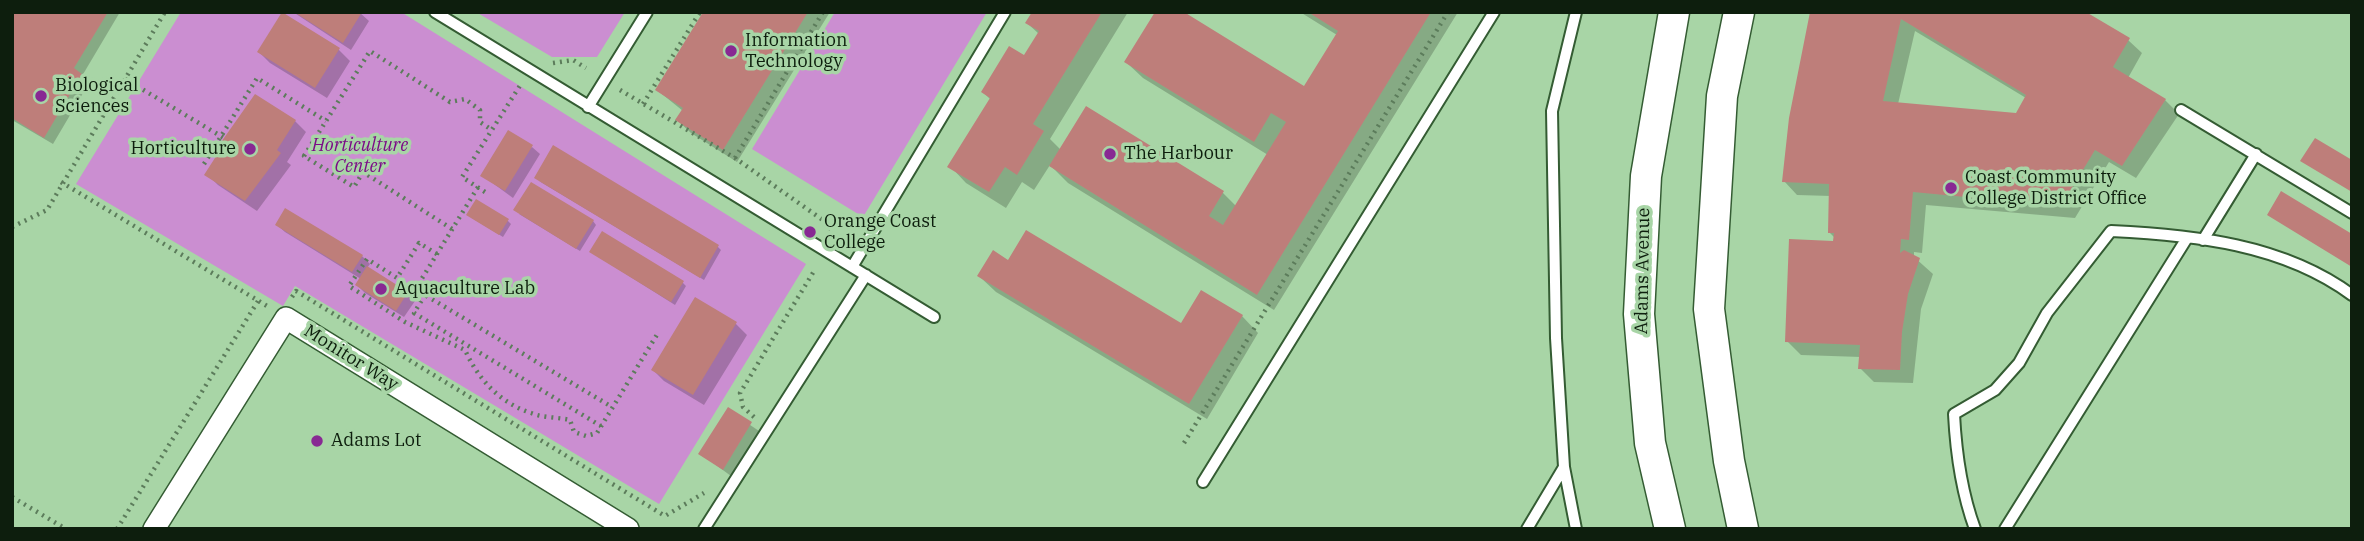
<!DOCTYPE html>
<html>
<head>
<meta charset="utf-8">
<style>
  body { margin:0 }
  #map { position:relative; width:2364px; height:541px; overflow:hidden; background:#a8d5a6; font-family:"IBM Plex Serif",serif }
  canvas { display:block }
  .frame { position:absolute; inset:0; border:14px solid #0d1e0d; pointer-events:none }
</style>
</head>
<body>
<div id="map">
<canvas width="2364" height="541"></canvas>
<div class="frame"></div>
</div>
<script>
const c = document.querySelector('canvas').getContext('2d');
c.lineJoin = 'round';
function paint(path, color) { c.fillStyle = color; c.fill(path, 'evenodd'); }
function strokePath(path, color, width, dash) { c.strokeStyle = color; c.lineWidth = width; c.lineCap = dash ? 'butt' : 'round'; c.setLineDash(dash || []); c.stroke(path); }
function drawText(font, color, halo, rows, align = 'center') {
  c.font = font + ' "IBM Plex Serif",serif'; c.lineWidth = 7; c.setLineDash([]); c.textBaseline = 'middle'; c.strokeStyle = halo; c.fillStyle = color; for (const [text, x, y, turn = 0] of rows) {
    c.save(); c.translate(x, y); c.rotate((+turn || 0) * Math.PI / 180); c.textAlign = isNaN(turn) ? turn : align; if (halo) c.strokeText(text, 0, 0); c.fillText(text, 0, 0); c.restore();
  }
}
paint(new Path2D(`
  M181,12h220l405,252 -147,240 -364,-218 -12,20 -207,-122z
  M476,12h149l-28,45h-45z
  M835,12h152l-124,205 -111,-68z`), '#cb8ed1');
paint(new Path2D(`
  M12,12h108l-38,64 7,7 -36,61 -41,-24z
  M293,12h66l10,9 -18,29z
  M705,12h125l-93,150 -46,-29 -14,-13 6,-9 -26,-21z
  M1034,12h94l-78,127 11,11 26,-41 136,84 13,13 32,-51 -125,-77 -17,-16 179,26 32,-53 -37,-23h158l-184,298 -206,-127 -18,-18 -16,25 -12,-8 -16,26 -40,-25 -16,-17 41,-66 -8,-8 42,-35 14,-23 -12,-11z
  M1812,12h271l45,28 14,13 -14,25 37,22 14,14 -43,64 -27,-16 -34,56 -149,-13 -4,48 -8,-1v5l19,17 -12,35 -8,74 -39,-1 -14,-14 1,-11 -60,-2 -14,-14 48,-98v-5l-6,-6 2,-36 -34,-1 -13,-14zM1915,31l111,67 -9,17 -119,-11z
  M282,14l57,36 11,11 -23,37 -57,-35 -11,-11z
  M295,121l11,11 -19,30 4,3 -34,46 -39,-26 -11,-11z
  M532,147l8,7 -27,44 -30,-22z
  M539,181l179,66 3,3 -17,30z
  M286,210l76,46 8,8 -3,4 40,25 8,8 -11,16 -39,-24 -8,-8 4,-6 -76,-47 -8,-7z
  M519,214l74,7 3,4 -16,26z
  M472,218l36,3 3,3 -8,13z
  M591,252l92,31 3,3 -11,19z
  M1008,262l174,64 60,-10 16,17 -51,86 -211,-127 -17,-16z
  M696,299l40,25 11,11 -43,70 -40,-24 -11,-11z
  M728,410l31,21 -28,45 -30,-22z`), '#0003');
paint(new Path2D(`
  M12,12h96l-34,56 8,6 -38,64 -32,-20z
  M282,12l58,36 -25,40 -58,-36z
  M294,12h68l-19,31z
  M703,12h105l-85,138 -48,-30 8,-12 -28,-18z
  M1032,12h70l-69,112 11,7 -27,44 -12,-8 -16,25 -42,-25 43,-69 -9,-6 28,-46 15,9 15,-24 -14,-8z
  M1155,12h29l120,74 34,-55 -30,-19h123l-174,283 -208,-129 37,-60 138,85 -15,25 14,9 63,-103 -15,-9 -17,29 -130,-80z
  M1810,12h276l44,26 -17,29 53,32 -44,67 -27,-16 -34,56 -148,-14 -4,48 -8,-1 -1,14 4,-3 16,8 -12,36 -6,38 -2,38 -42,-1 2,-24 -75,-3 4,-103 44,2 1,-8h-6l1,-49 -47,-2 7,-64zM1901,19l125,76 -10,18 -133,-12z
  M255,94l41,26 -19,30 4,3 -36,48 -41,-26 18,-28 -3,-2 5,-7z
  M508,130l25,15 -28,46 -25,-15z
  M2315,138l37,22v32l-52,-31z
  M553,145l166,100 -19,33 -166,-100z
  M531,182l63,38 -18,29 -63,-39z
  M2281,191l71,43v33l-85,-52z
  M476,199l33,20 -10,16 -33,-20z
  M285,208l78,47 -11,17 -77,-47z
  M1026,230l155,93 20,-33 42,25 -54,89 -212,-128 16,-26 15,10z
  M602,231l82,50 -13,21 -82,-50z
  M367,266l41,26 -12,19 -41,-26z
  M695,297l42,25 -44,73 -42,-25z
  M728,407l24,15 -29,48 -25,-16z`), '#be7e7a');
const lane = new Path2D(`
  M435,12l499,305
  M588,107l59,-95
  M2181,110l171,103
  M2203,240l53,-86
  M852,267l153,-255
  M1203,482l291,-470
  M704,529l162,-254
  M1527,529l37,-62
  M1576,529l-12,-62 -8,-129 -4,-227 24,-99
  M1975,529c-14,-38 -19,-76 -21,-115l41,-24 24,-27 28,-50 64,-82c83,4 172,13 241,64
  M2005,529l182,-291`);
const street = new Path2D(`
  M154,529l132,-211 342,211`);
const secondary = new Path2D(`
  M1739,12l-17,84 -13,213 20,152 14,68
  M1670,529l-20,-86 -11,-129 7,-138 28,-164`);
strokePath(lane, '#345c33', 14);
strokePath(street, '#345c33', 24);
strokePath(secondary, '#345c33', 33);
strokePath(new Path2D(`
  M553,63l20,-3 13,8
  M125,79l99,59
  M620,90l115,68 92,65 6,10
  M643,104l57,-92
  M735,158l88,-146
  M204,164l53,-86 69,43
  M61,182l206,124
  M478,187l-57,93 4,15 187,112
  M485,192l-23,-15 59,-93
  M12,227l35,-17 118,-198
  M452,229l-89,-57 -9,15 -50,-31 66,-105 80,51 15,-3 15,11v12l12,8
  M437,254l-18,-11 -22,35 -30,-19 -18,27 56,36 60,28c13,29 35,53 66,63 12,5 26,4 39,7l4,12 12,4 11,-3 61,-100
  M425,295l-11,18 187,113
  M292,297l4,-6 369,225 39,-23
  M754,417l-11,-10 -3,-14 74,-122
  M1184,443l264,-431
  M12,497l54,32
  M117,529l141,-228`), '#5c7c5b', 4.5, [2, 5]);
strokePath(lane, '#fff', 10);
strokePath(street, '#fff', 21);
strokePath(secondary, '#fff', 30);
for (const [x, y, r, color] of [
  [731,51,7,"#882993"],
  [41,96,7,"#882993"],
  [250,149,7,"#882993"],
  [1110,154,7,"#882993"],
  [1951,188,7,"#882993"],
  [810,232,7,"#882993"],
  [381,289,7,"#882993"],
  [317,441,7,"#882993"]
]) { const dot = new Path2D(); dot.arc(x, y, r, 0, 2 * Math.PI); c.fillStyle = color; c.fill(dot); strokePath(dot, '#a8d5a6', 2.5); }
drawText('18px', '#0d1e0d', '#a8d5a6', [
  ["Information",745,41],
  ["Technology",745,62],
  ["Biological",55,86],
  ["Sciences",55,107],
  ["Horticulture",236,149,"right"],
  ["The Harbour",1124,154],
  ["Coast Community",1965,178],
  ["College District Office",1965,199],
  ["Orange Coast",824,222],
  ["College",824,243],
  ["Aquaculture Lab",395,289],
  ["Adams Lot",331,441]
], 'left');
drawText('italic 18px', '#7c0b88', '#a8d5a6', [
  ["Horticulture",360,146],
  ["Center",360,167]
]);
drawText('18px', '#0d1e0d', '#a8d5a6', [
  ["Adams Avenue",1643,271,-89],
  ["Monitor Way",351,358,32]
]);
</script>
</body>
</html>
